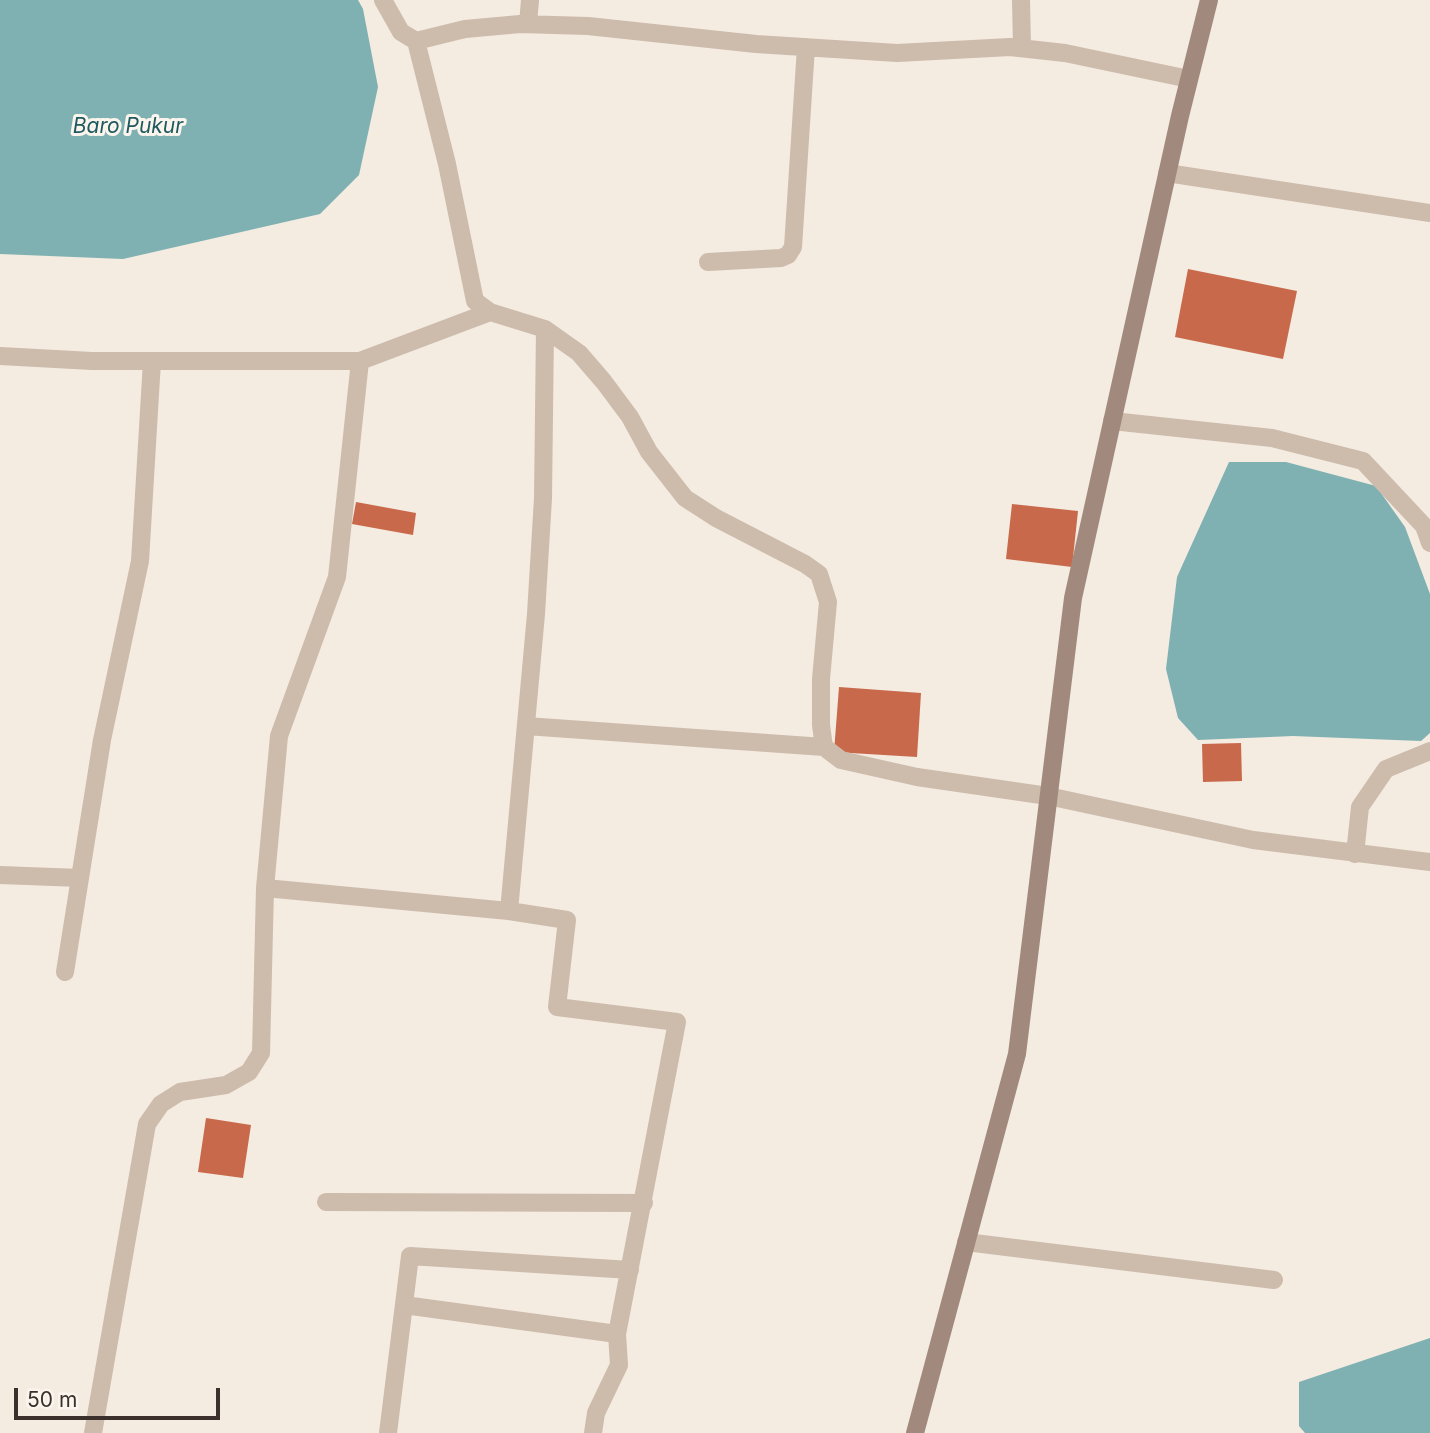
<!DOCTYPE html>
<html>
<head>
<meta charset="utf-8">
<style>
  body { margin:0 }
  #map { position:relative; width:1430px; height:1433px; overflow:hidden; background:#f4ebe1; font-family:Inter,sans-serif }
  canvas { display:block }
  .scale { position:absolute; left:14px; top:1388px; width:206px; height:32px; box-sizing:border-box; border:4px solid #3b302b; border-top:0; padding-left:9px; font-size:21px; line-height:24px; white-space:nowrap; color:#3b302b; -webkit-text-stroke:5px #fbf5ee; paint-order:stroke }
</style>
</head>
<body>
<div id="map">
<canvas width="1430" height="1433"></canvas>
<div class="scale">50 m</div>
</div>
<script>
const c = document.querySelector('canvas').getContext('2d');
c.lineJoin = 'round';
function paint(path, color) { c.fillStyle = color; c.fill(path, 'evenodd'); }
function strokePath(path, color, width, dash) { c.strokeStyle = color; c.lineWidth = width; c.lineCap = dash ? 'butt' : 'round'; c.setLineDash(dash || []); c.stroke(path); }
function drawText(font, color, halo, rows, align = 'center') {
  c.font = font + ' Inter,sans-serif'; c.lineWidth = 6; c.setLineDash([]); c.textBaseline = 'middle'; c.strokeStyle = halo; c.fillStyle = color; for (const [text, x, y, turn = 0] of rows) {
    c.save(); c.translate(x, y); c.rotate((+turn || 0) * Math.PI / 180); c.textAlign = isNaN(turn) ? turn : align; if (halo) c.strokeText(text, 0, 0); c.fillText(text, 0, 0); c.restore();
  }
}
paint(new Path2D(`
  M0,0h358l5,9 15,78 -19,88 -39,39 -197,45 -123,-5z
  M1229,462h57l90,24 29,41 25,67v139l-9,8 -128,-5 -95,4 -20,-22 -12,-49 11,-92z
  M1430,1338v95h-125l-6,-7v-44z`), '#7fb0b2');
paint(new Path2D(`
  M1188,269l109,22 -14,68 -108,-22z
  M356,502l60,11 -3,22 -61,-11z
  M1012,504l66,7 -6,56 -66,-8z
  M839,687l82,6 -4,64 -83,-5z
  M1241,743l1,38 -39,1 -1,-38z
  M206,1118l45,7 -8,53 -45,-6z`), '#c8694b');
strokePath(new Path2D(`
  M383,0l18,32 15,9 49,-12 55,-5 68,2 168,18 141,9 113,-6 55,6 124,26
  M1021,0l1,48
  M528,24l2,-24
  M416,41l31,123 28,137 15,11 55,17 34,24 25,29 26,35 19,35 36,46 31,20 89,46 14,10 9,28 -7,77v46l3,22 17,13 76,17 131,19 205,44 177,22
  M1167,173l263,40
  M708,262l73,-4 7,-3 5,-8 13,-200
  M0,356l92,5h268
  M1112,421l160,17 91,23 61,65 6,17
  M526,726l298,21
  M1355,854l5,-47 26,-38 44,-18
  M0,875l80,3
  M265,888l244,23 27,-297 7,-116 2,-169
  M509,911l58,9 -10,87 120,15 -60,312 2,31 -23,48 -3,20
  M65,972l37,-232 38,-179 12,-200
  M326,1202l318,1
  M966,1242l308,38
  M404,1305l213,29
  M93,1433l54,-309 14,-20 19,-12 46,-7 23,-13 12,-19 4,-165 14,-152 58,-159 23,-216 130,-49
  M388,1433l22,-177 220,14`), '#cdbbac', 18);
strokePath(new Path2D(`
  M915,1433l102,-379 56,-456 107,-482 29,-116`), '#a18a7d', 18);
drawText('italic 21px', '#1f5a5e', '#fbf5ee', [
  ["Baro Pukur",128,127]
]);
</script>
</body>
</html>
